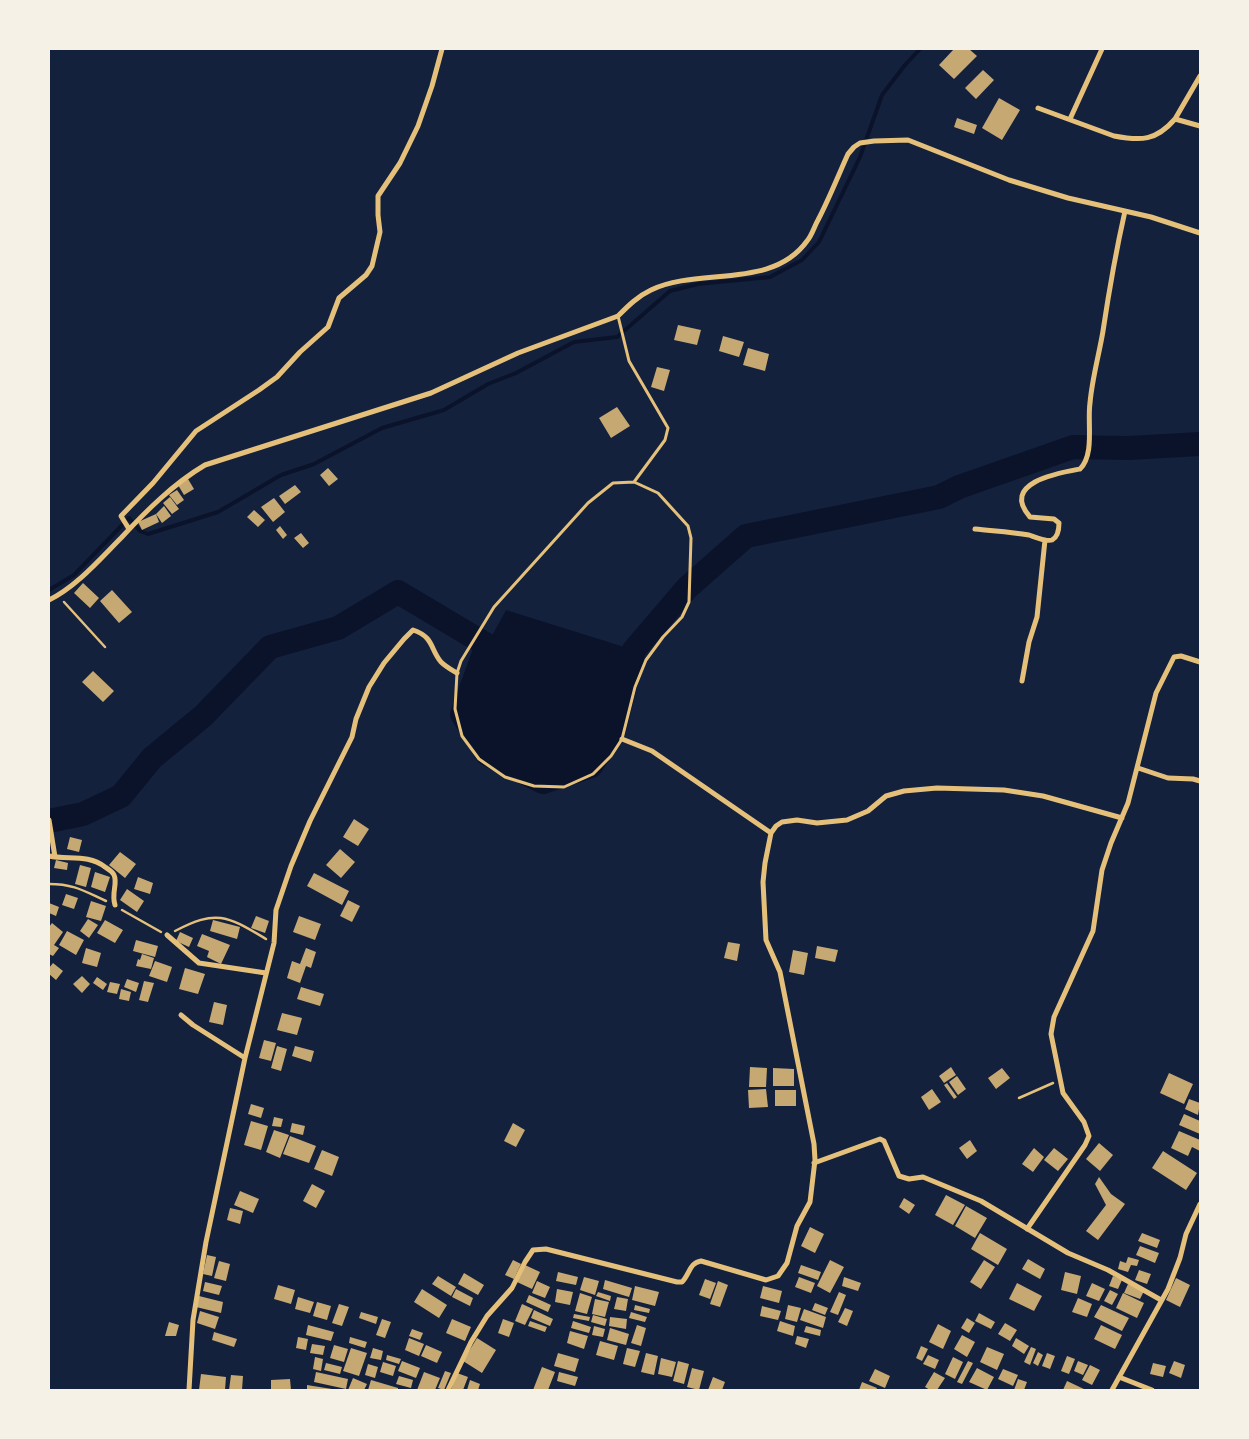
<!DOCTYPE html>
<html>
<head>
<meta charset="utf-8">
<style>
  body { margin:0 }
  #map { position:relative; width:1249px; height:1439px; overflow:hidden; background:#14213d; font-family:"Nunito Sans",sans-serif }
  canvas { display:block }
  .frame { position:absolute; inset:0; border:50px solid #f6f1e7; pointer-events:none }
</style>
</head>
<body>
<div id="map">
<canvas width="1249" height="1439"></canvas>
<div class="frame"></div>
</div>
<script>
const c = document.querySelector('canvas').getContext('2d');
c.lineJoin = 'round';
function paint(path, color) { c.fillStyle = color; c.fill(path, 'evenodd'); }
function strokePath(path, color, width, dash) { c.strokeStyle = color; c.lineWidth = width; c.lineCap = dash ? 'butt' : 'round'; c.setLineDash(dash || []); c.stroke(path); }
paint(new Path2D(`
  M506,610l128,40 1,19 -21,61 -23,36 -48,16 -56,-28 -23,-39 23,-70z`), '#0b132b');
strokePath(new Path2D(`
  M49,590l25,-15 55,-57 11,13 8,3 70,-22 63,-37 33,-11 68,-36 62,-18 44,-26 28,-11 58,-31 43,-5 53,-46 28,-7 72,-7 32,-17 17,-18 41,-85 22,-62 23,-30 15,-16`), '#0b132b', 4);
strokePath(new Path2D(`
  M49,821l34,-7 38,-18 31,-38 51,-42 67,-69 68,-19 60,-36 89,53 -25,69 25,40 56,28 48,-16 23,-36 20,-80 53,-62 59,-52 193,-39 20,-10 114,-40 55,1 72,-4`), '#0b132b', 24);
paint(new Path2D(`
  M954,49h15l8,7 -23,23 -15,-14z
  M983,70l11,10 -18,19 -11,-11z
  M999,98l21,12 -18,30 -20,-12z
  M957,118l20,7 -3,9 -20,-7z
  M678,325l23,5 -4,15 -23,-5z
  M723,336l21,6 -5,15 -20,-6z
  M748,348l21,6 -4,17 -22,-6z
  M657,367l13,3 -6,21 -13,-4z
  M617,407l13,19 -19,12 -12,-20z
  M328,468l10,11 -9,7 -9,-11z
  M188,479l6,10 -10,6 -6,-10z
  M295,485l6,7 -16,12 -6,-8z
  M177,490l7,10 -7,5 -8,-10z
  M170,497l9,12 -7,5 -9,-11z
  M274,498l11,14 -12,10 -12,-15z
  M164,506l7,10 -9,7 -6,-9 3,8 -17,8 -4,-8 18,-8z
  M254,510l11,10 -7,7 -11,-10z
  M280,526l7,9 -4,4 -7,-9z
  M301,533l8,10 -6,5 -9,-10z
  M83,583l16,15 -9,10 -16,-15z
  M112,590l20,22 -13,11 -19,-22z
  M93,671l21,20 -11,11 -21,-20z
  M354,819l15,10 -11,17 -15,-9z
  M70,837l12,3 -3,12 -12,-3z
  M340,849l15,13 -14,16 -15,-13z
  M120,852l16,12 -11,14 -16,-13z
  M56,860l12,3 -1,7 -13,-2z
  M80,865l11,3 -5,19 -11,-3z
  M95,872l15,5 -5,15 -14,-5z
  M314,873l35,18 -7,14 -35,-19z
  M138,877l15,6 -3,11 -16,-5z
  M127,889l17,12 -7,11 -17,-12z
  M66,894l12,4 -4,11 -12,-4z
  M348,900l12,6 -8,16 -12,-6z
  M91,901l15,5 -5,15 -15,-4z
  M49,903l10,4 -3,9 -7,-3z
  M256,916l13,5 -4,12 -14,-5z
  M299,916l22,8 -6,16 -22,-8z
  M88,919l10,6 -9,13 -9,-7z
  M105,920l18,10 -8,13 -18,-10z
  M213,920l27,7 -3,12 -27,-8z
  M52,923l11,9 -9,13 5,3 -6,8 -4,-2v-27z
  M67,931l17,9 -8,15 -17,-10z
  M180,932l13,6 -4,9 -13,-6z
  M202,934l28,11 -9,19 -14,-7 2,-6 -12,-5z
  M136,940l22,6 -3,11 -22,-6z
  M728,942l12,2 -3,17 -13,-3z
  M817,946l21,4 -3,12 -20,-4z
  M86,948l15,5 -4,14 -15,-4z
  M306,948l10,4 -5,16 -5,-2 -6,17 -13,-5 5,-17 8,3z
  M793,950l15,3 -4,22 -15,-3z
  M142,954l12,4 -3,11 -15,-3 2,-7 2,1z
  M155,961l17,6 -5,15 -18,-6z
  M53,963l10,8 -7,9 -7,-6v-6z
  M185,968l20,6 -7,20 -19,-5z
  M82,976l8,8 -8,9 -9,-9z
  M97,977l10,7 -4,6 -10,-7z
  M127,979l12,4 -3,9 -12,-5z
  M144,981l10,2 -6,19 -9,-2z
  M110,982l10,2 -3,10 -10,-2z
  M301,987l23,7 -4,12 -23,-7z
  M121,989l10,3 -2,9 -10,-2z
  M214,1002l13,3 -4,20 -14,-3z
  M282,1013l20,5 -5,17 -20,-5z
  M264,1040l12,3 -5,18 -12,-3z
  M277,1046l10,3 -6,22 -10,-3z
  M295,1046l19,5 -3,11 -19,-6z
  M750,1067l17,1 -1,19h-17z
  M951,1067l5,8 -12,8 -5,-7z
  M773,1068l21,1v17h-21z
  M1002,1068l8,10 -14,11 -8,-11z
  M1169,1073l24,11 -9,20 -24,-11z
  M957,1076l9,13 -8,6 -9,-13z
  M947,1083l10,14 -3,2 -10,-14z
  M766,1089l2,18 -19,1 -1,-18z
  M932,1089l9,13 -12,8 -8,-13z
  M775,1090h21v16h-21z
  M1189,1099l11,4 -2,12 -13,-6z
  M251,1104l13,4 -3,10 -13,-4z
  M1184,1114l16,7v13l-21,-9z
  M274,1117l9,2 -2,8 -9,-1z
  M251,1121l17,5 -7,24 -17,-5z
  M292,1123l13,3 -2,9 -13,-3z
  M513,1123l12,7 -9,17 -12,-6z
  M274,1130l15,5 -9,23 -14,-6z
  M1179,1131l21,9v11l-8,-4 -4,9 -17,-8z
  M290,1136l26,10 -7,17 -26,-9z
  M970,1140l7,11 -10,8 -8,-11z
  M1099,1143l14,12 -13,16 -14,-12z
  M1034,1148l10,9 -11,15 -11,-8z
  M1054,1148l14,11 -10,12 -14,-11z
  M322,1150l17,7 -7,19 -18,-7z
  M1163,1151l34,22 -11,17 -34,-22z
  M1099,1177l12,17 14,10 -27,36 -12,-9 20,-26 -11,-21z
  M312,1184l13,7 -9,17 -13,-7z
  M240,1191l19,8 -6,14 -19,-8z
  M946,1195l19,10 -12,20 -18,-10z
  M904,1198l11,7 -6,9 -10,-7z
  M966,1206l21,12 -12,20 -20,-12z
  M230,1208l13,3 -3,13 -13,-4z
  M810,1227l14,7 -9,19 -14,-7z
  M980,1233l27,16 -9,16 -27,-16z
  M1142,1233l18,7 -3,8 -19,-7z
  M1140,1246l19,7 -4,10 -19,-8z
  M207,1255l9,2 -4,19 -9,-2z
  M1128,1257l11,3 -2,6 -6,-1 -3,7 -10,-3 2,-8 6,2z
  M1028,1259l17,10 -5,10 -18,-10z
  M513,1260l8,4 -7,15 -9,-4z
  M830,1260l14,7 -14,26 -13,-7z
  M984,1260l11,7 -14,22 -11,-7z
  M219,1261l11,3 -4,17 -12,-3z
  M525,1265l15,7 -8,17 -15,-7z
  M801,1265l20,7 -3,8 -20,-7z
  M1139,1270l12,4 -4,10 -12,-4z
  M558,1272l20,5 -2,8 -20,-4z
  M1065,1272l16,4 -4,18 -16,-4z
  M464,1273l20,12 -6,10 -20,-11z
  M438,1276l18,11 -5,9 -19,-12z
  M1113,1276l9,4 -4,9 -9,-3z
  M584,1277l15,4 -4,14 -15,-5z
  M799,1277l16,6 -4,10 -16,-6z
  M844,1277l17,6 -3,8 -16,-5z
  M1176,1278l14,7 -10,22 -14,-7z
  M705,1279l11,4 -6,16 -11,-4z
  M605,1280l27,8 -3,9 -26,-8z
  M537,1281l13,6 -5,11 -13,-5z
  M718,1281l10,4 -8,22 -10,-3z
  M205,1282l17,4 -3,9 -16,-4z
  M1017,1283l25,13 -8,15 -25,-12z
  M1092,1283l13,6 -6,12 -13,-5z
  M1128,1284l16,7 -4,8 -16,-6z
  M278,1285l17,5 -4,14 -17,-5z
  M635,1286l24,6 -4,14 -23,-6z
  M763,1286l19,5 -3,12 -19,-5z
  M422,1289l25,16 -8,13 -25,-16z
  M456,1289l17,9 -3,8 -18,-9z
  M557,1289l16,3 -3,13 -15,-3z
  M1110,1290l8,4 -6,11 -8,-4z
  M598,1292l13,4 -1,5 -14,-5z
  M839,1292l7,3 -8,20 -8,-3z
  M580,1293l12,4 -5,17 -12,-3z
  M1123,1293l21,10 -7,15 -21,-10z
  M529,1295l22,10 -3,7 -22,-10z
  M199,1296l24,6 -2,11 -25,-6z
  M298,1297l16,5 -4,11 -15,-4z
  M617,1297l11,2 -2,12 -12,-2z
  M1078,1298l14,6 -5,13 -15,-5z
  M595,1299l14,3 -4,15 -13,-3z
  M317,1302l14,4 -4,14 -14,-4z
  M815,1303l13,5 -3,7 -13,-5z
  M339,1304l10,3 -7,19 -10,-3z
  M522,1304l11,5 -8,16 -10,-4z
  M635,1305l15,4 -1,4 -15,-3z
  M788,1305l13,3 -4,14 -12,-3z
  M1101,1305l28,13 -7,13 -28,-14z
  M762,1306l19,5 -3,9 -18,-4z
  M845,1308l8,3 -6,15 -9,-4z
  M804,1309l22,8 -3,11 -23,-8z
  M534,1310l19,9 -3,7 -19,-8z
  M200,1311l19,6 -4,12 -18,-6z
  M361,1312l17,5 -2,7 -17,-6z
  M631,1312l16,5 -2,5 -16,-4z
  M979,1313l16,9 -4,7 -16,-8z
  M574,1314l16,3 -1,4 -16,-3z
  M593,1315l14,4 -2,7 -14,-4z
  M610,1317l17,2 -1,10 -17,-3z
  M967,1318l8,5 -6,10 -8,-5z
  M382,1319l9,3 -6,16 -9,-3z
  M452,1319l19,8 -6,14 -19,-8z
  M503,1319l11,4 -5,14 -11,-4z
  M530,1321l17,6 -2,5 -17,-6z
  M573,1321l18,6 -2,6 -18,-5z
  M780,1321l15,5 -2,10 -16,-5z
  M169,1322l10,3 -3,11h-11z
  M1005,1323l12,7 -7,11 -12,-7z
  M938,1324l13,7 -8,18 -14,-7z
  M308,1325l26,7 -3,9 -25,-6z
  M637,1325l9,3 -5,18 -10,-3z
  M1101,1325l21,10 -7,14 -21,-10z
  M594,1326l11,3 -2,8 -11,-2z
  M806,1326l15,4 -1,6 -16,-4z
  M610,1328l19,6 -3,11 -19,-5z
  M412,1329l11,4 -3,7 -11,-4z
  M570,1331l18,5 -4,13 -17,-6z
  M214,1332l23,7 -3,8 -22,-7z
  M962,1335l13,7 -8,15 -13,-8z
  M797,1336l12,3 -3,9 -11,-4z
  M298,1337l10,2 -2,11 -10,-2z
  M350,1337l17,5 -2,6 -16,-5z
  M409,1338l15,6 -5,12 -14,-6z
  M477,1338l19,12 -14,23 -19,-12z
  M1016,1338l13,8 -5,8 -12,-8z
  M600,1341l18,5 -4,14 -18,-5z
  M312,1344l13,2 -2,9 -13,-2z
  M334,1345l14,4 -4,13 -14,-4z
  M426,1345l16,7 -5,11 -16,-7z
  M921,1346l7,3 -6,12 -6,-3z
  M987,1347l17,7 -7,16 -17,-8z
  M1031,1347l5,2 -6,16 -6,-3z
  M351,1348l16,5 -8,23 -16,-5z
  M373,1348l10,3 -2,9 -11,-2z
  M627,1348l13,3 -5,16 -12,-3z
  M1038,1352l5,3 -5,11 -5,-3z
  M558,1353l21,6 -4,13 -21,-6z
  M646,1353l12,3 -4,19 -13,-3z
  M1047,1353l8,3 -5,13 -8,-3z
  M387,1355l14,4 -2,5 -13,-4z
  M928,1355l11,5 -4,9 -12,-5z
  M1067,1356l8,3 -6,15 -8,-3z
  M315,1357l8,2 -2,12 -8,-2z
  M953,1357l10,5 -8,17 -10,-5z
  M661,1358l15,4 -4,15 -14,-3z
  M402,1361l18,7 -4,10 -18,-7z
  M678,1361l11,3 -5,20 -11,-3z
  M968,1361l5,2 -11,21 -5,-2z
  M1078,1361l10,4 -5,10 -9,-4z
  M1174,1361l11,4 -4,13 -12,-5z
  M383,1362l13,4 -3,10 -13,-4z
  M326,1363l16,4 -2,7 -16,-4z
  M1153,1363l13,3 -3,11 -13,-3z
  M368,1364l10,3 -3,11 -10,-3z
  M1090,1365l10,5 -8,15 -10,-5z
  M542,1367l13,5 -7,18h-15z
  M692,1368l12,3 -5,19 -12,-3z
  M977,1368l17,9 -7,13 -18,-8z
  M875,1369l15,7 -5,12 -16,-7z
  M1003,1369l15,6 -5,11 -15,-7z
  M445,1371l6,2 -7,17 -6,-2z
  M316,1372l32,7 -2,10 -32,-7z
  M424,1372l16,6 -5,12h-18z
  M559,1372l19,5 -3,9 -18,-5z
  M934,1372l11,6 -8,12h-7l-5,-3z
  M457,1373l11,4 -5,13h-12z
  M201,1374l25,3 -1,13h-26z
  M231,1375l12,1 -1,14h-13z
  M399,1376l14,4 -2,8 -15,-4z
  M713,1377l12,5 -3,8h-14z
  M353,1378l14,6 -3,6h-16z
  M290,1379l1,11h-20v-10z
  M1018,1379l9,3 -3,8h-10z
  M371,1380l27,8v2h-30z
  M470,1380l10,4 -2,6h-11z
  M1067,1381l19,9h-23z
  M862,1382l15,6 -1,2h-17z
  M307,1385l25,4 -1,1h-24z`), '#c6a872');
strokePath(new Path2D(`
  M64,602l41,45
  M49,884c25,0 35,7 57,17
  M122,910l39,22
  M175,931c42,-22 52,-15 91,8
  M1019,1098l34,-15`), '#e5c07b', 2.5);
strokePath(new Path2D(`
  M618,316l11,45 39,67 -3,12 -31,42
  M634,482l24,11 30,33 3,12 -2,64 -7,15 -19,20 -17,23 -11,27 -13,52 -11,17 -18,18 -29,13 -30,-1 -29,-9 -26,-18 -17,-23 -7,-27 2,-36 4,-12 33,-54 94,-104 25,-20z`), '#e5c07b', 3);
strokePath(new Path2D(`
  M1038,108l76,28c27,5 42,5 61,-17l25,7
  M1070,119l32,-70
  M1175,119l25,-43
  M129,529l-8,-13 32,-33 43,-52 63,-41 18,-13 23,-25 28,-25 11,-29 27,-23 6,-9 8,-34 -2,-17v-19l22,-33 18,-37 14,-40 10,-37
  M975,529c18,2 36,3 54,6 6,2 17,7 23,5 6,-3 7,-12 7,-17l-5,-4 -24,-2c-30,-34 28,-44 50,-48 15,-15 7,-47 10,-66 2,-24 9,-48 13,-72 6,-40 13,-80 22,-120
  M49,600c28,-14 50,-40 72,-62 25,-27 52,-54 84,-73l226,-72 87,-40 100,-37c10,-10 20,-20 33,-26 47,-23 121,0 156,-49 5,-6 7,-14 11,-21 11,-21 20,-44 30,-66l6,-7 6,-4 14,-2 34,-1 101,40 59,18 83,19 49,16
  M1022,681l7,-39 8,-25 8,-77
  M622,739l30,12 119,82
  M1138,768l30,10 25,1 7,2
  M49,820l6,37
  M49,856c20,4 39,-2 56,11 3,2 8,5 9,8 4,8 -3,18 1,30
  M167,935l32,28 67,10
  M181,1015l12,10 52,33 -39,184 -13,78 -4,70
  M245,1058l29,-115 2,-33 15,-44 19,-45 42,-84 4,-18 13,-32 15,-24 20,-24 9,-9c21,7 17,19 28,32 5,5 11,8 16,11
  M814,1163l66,-24 4,2 15,35 10,3 14,-2 58,24 87,52 40,17 53,30
  M1027,1229l58,-84 4,-9 -5,-14 -21,-29 -12,-59 3,-17 39,-86 9,-61 9,-27 17,-40 28,-110 18,-36 7,-1 19,6
  M1119,1377l33,13
  M448,1390l23,-48 16,-26 25,-28 13,-26 8,-12 13,-1 131,33h5c8,-8 7,-19 19,-21l65,19 12,-4 9,-13 10,-37 13,-24 5,-42 -1,-16 -34,-172 -14,-32 -3,-58 2,-19 6,-30 5,-7 6,-4 15,-2 20,3 30,-3 21,-9 18,-15 18,-5 33,-3 67,2 39,6 79,22
  M1112,1390l56,-101 12,-31 6,-24 14,-30`), '#e5c07b', 5);
</script>
</body>
</html>
